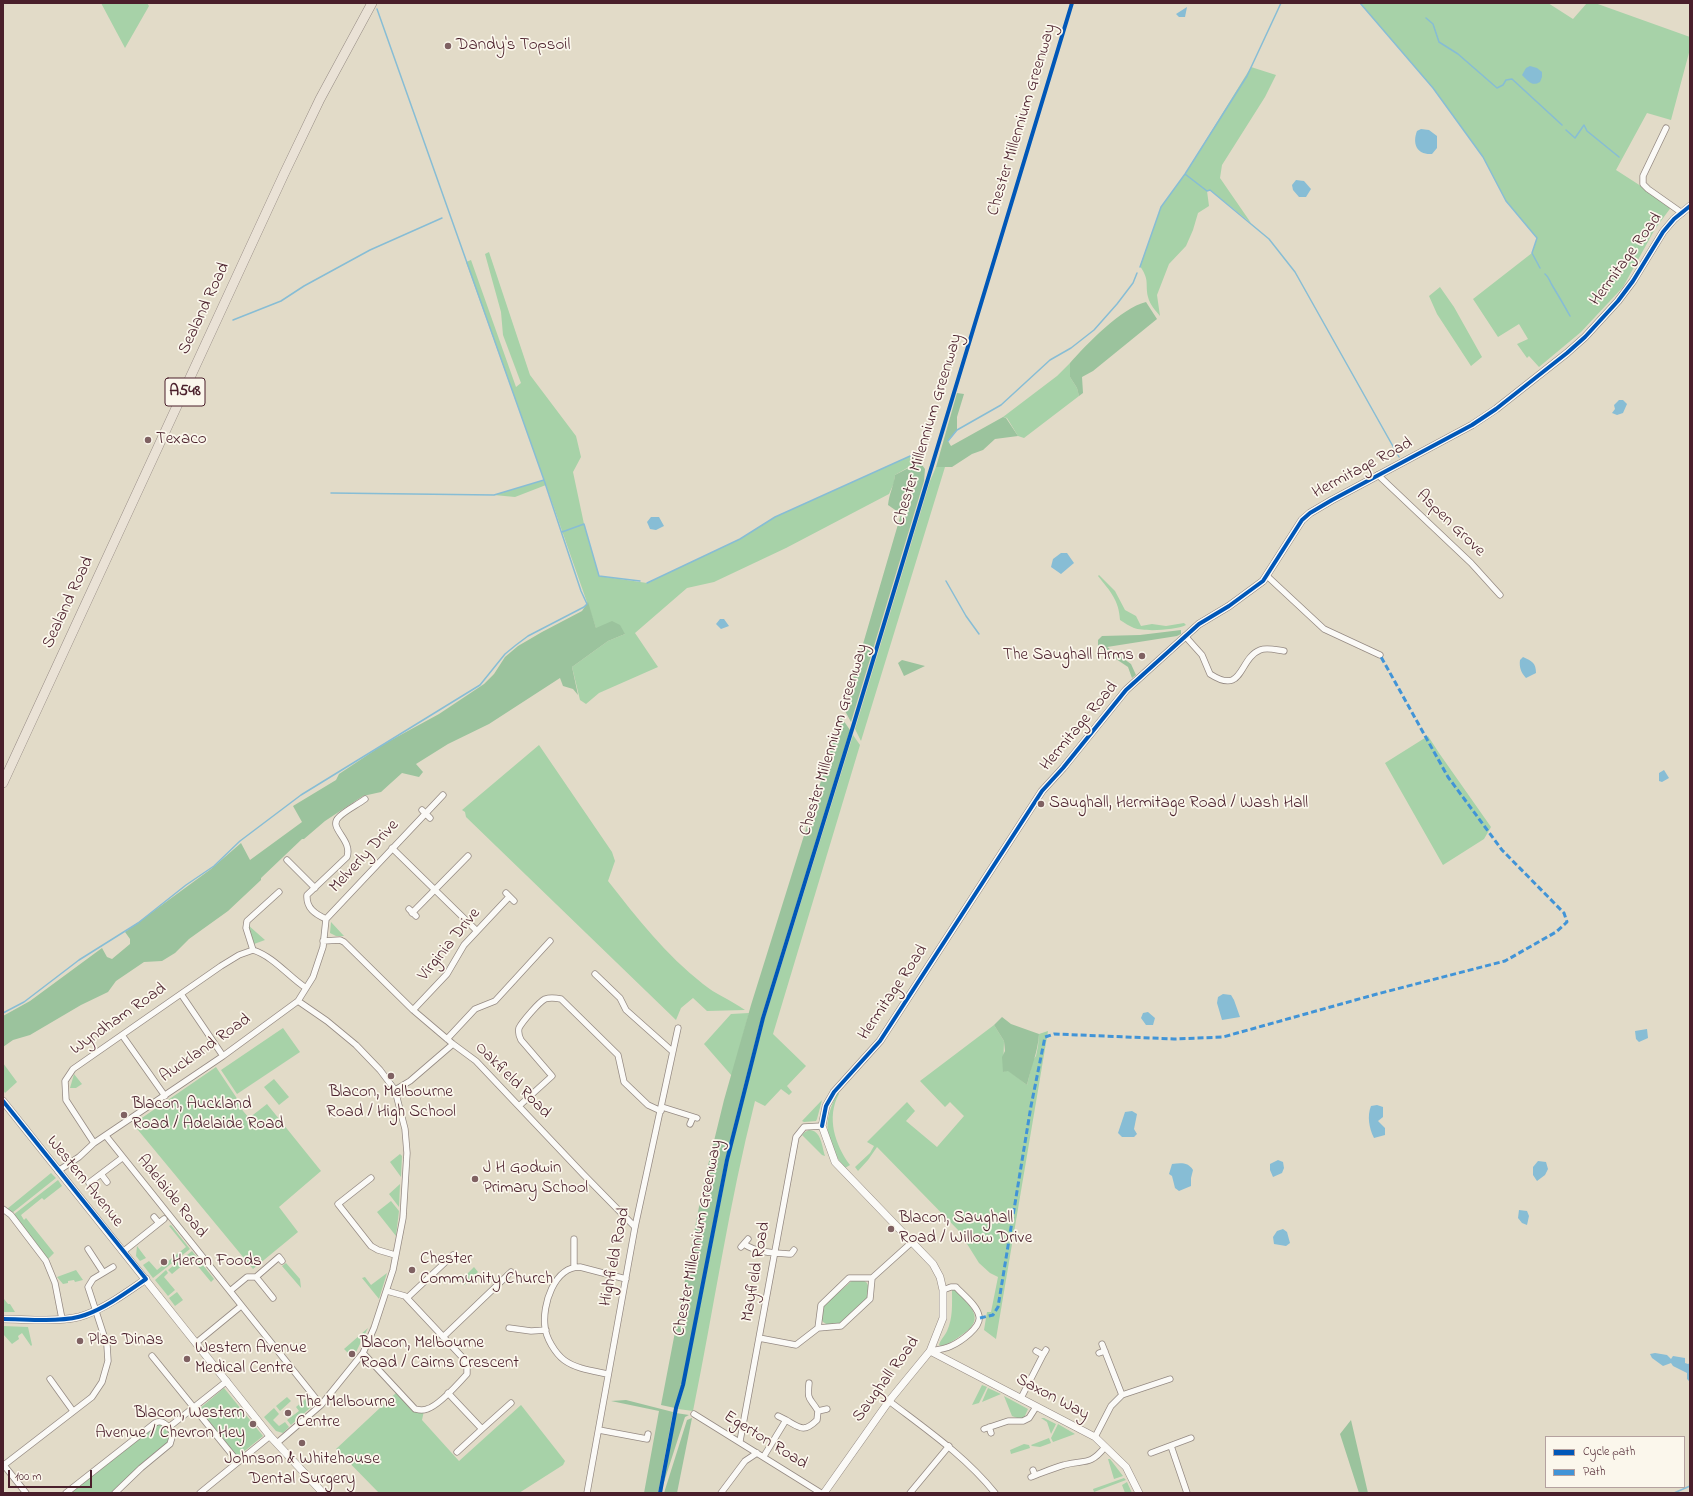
<!DOCTYPE html>
<html>
<head>
<meta charset="utf-8">
<style>
  body { margin:0 }
  #map { position:relative; width:1693px; height:1496px; overflow:hidden; background:#e2dbc8; font-family:"Indie Flower",sans-serif }
  canvas { display:block }
  .frame { position:absolute; inset:0; border:4px solid #4a1f2b; pointer-events:none }
  .legend { position:absolute; left:1545px; top:1436px; width:140px; height:52px; box-sizing:border-box; background:#fbf7ec; border:1px solid #b4a19f; margin:0; padding:5px 7px; list-style:none; font-size:12px; color:#4a1f2b }
  .legend li { display:flex; align-items:center; gap:8px; height:20px }
  .legend b { width:20px; border:1px solid #b4a19f }
  .scale { position:absolute; left:8px; top:1470px; width:84px; height:18px; box-sizing:border-box; border:2px solid #4a1f2b; border-top:0; padding-left:5px; font-size:12px; line-height:14px; white-space:nowrap; color:#4a1f2b; -webkit-text-stroke:3px #fbf7ec; paint-order:stroke }
</style>
</head>
<body>
<div id="map">
<canvas width="1693" height="1496"></canvas>
<div class="frame"></div>
<ul class="legend">
<li><b style="height:5px;background:#0057b8"></b>Cycle path</li>
<li><b style="height:5px;background:#4194d7"></b>Path</li>
</ul>
<div class="scale">100 m</div>
</div>
<script>
const c = document.querySelector('canvas').getContext('2d');
c.lineJoin = 'round';
function paint(path, color) { c.fillStyle = color; c.fill(path, 'evenodd'); }
function strokePath(path, color, width, dash) { c.strokeStyle = color; c.lineWidth = width; c.lineCap = dash ? 'butt' : 'round'; c.setLineDash(dash || []); c.stroke(path); }
function drawText(font, color, halo, rows, align = 'center') {
  c.font = font + ' "Indie Flower",sans-serif'; c.lineWidth = 3.5; c.setLineDash([]); c.textBaseline = 'middle'; c.strokeStyle = halo; c.fillStyle = color; for (const [text, x, y, turn = 0] of rows) {
    c.save(); c.translate(x, y); c.rotate((+turn || 0) * Math.PI / 180); c.textAlign = isNaN(turn) ? turn : align; if (halo) c.strokeText(text, 0, 0); c.fillText(text, 0, 0); c.restore();
  }
}
paint(new Path2D(`
  M101,3h46l2,3 -24,42z
  M1360,3h188l25,16 14,-16h8l95,34v12l-19,71 -24,-7 -31,57 56,36 -17,23 -32,58 -42,45 -42,35 -10,-11 -2,2 -10,-14 11,-5 -9,-15 -21,13 -25,-38 59,-46 5,-15 -31,-37 -23,-44 -50,-69z
  M1251,67l25,8 -11,22 -43,68 -2,13 31,45 -41,-33 -3,1 2,15 -11,7 -5,17 -7,16 -17,18 -12,31 3,21c-4,-5 -10,-11 -12,-19 -3,-14 2,-16 -8,-31l21,-59 24,-33z
  M489,252l41,123 46,61 5,21 -8,15 11,52 15,52 48,7 93,-44 35,-22 144,-65 -5,12 -19,11 -1,8 -5,11 -103,54 -72,34 -27,6 -52,45 23,34 -59,26 -13,11 -6,-4 -8,-33 36,-26 17,-7 -29,-6 -50,-143 -31,12 -21,-2 50,-15 -78,-218 5,-2 45,127 5,-4 -18,-48 -2,-23 -16,-58z
  M1440,287l14,20 28,50 -11,9 -34,-52 -8,-18z
  M1070,363v14l7,11 2,8 -55,42 -6,-2 -11,-18 -4,-1 54,-41z
  M936,467h9l-84,274 -6,-12 75,-248z
  M1099,575l16,16 10,19 11,6 5,10 11,-2 14,2 18,-3 2,2c-10,5 -41,7 -52,3 -5,-2 -9,-5 -14,-8 -1,-20 -10,-29 -22,-44z
  M853,735l7,10 -87,289 33,32 -19,20 5,6 -3,3 -8,-6 -16,17 -10,-5c-26,102 -41,207 -62,310l-15,-2 6,-22 47,-237 33,-129z
  M1428,736l11,17 52,74 -7,12 -41,26 -58,-102z
  M539,745l73,107 3,9 -7,20c29,37 58,74 95,103 12,10 28,16 42,26l-38,1 -14,-13 -12,10 -5,12 -210,-203 -1,-5 -3,-2z
  M331,922l13,14h-8l-6,-3z
  M248,925l17,15 -11,4z
  M749,1013l-17,63 -28,-32 27,-30z
  M994,1025l10,16 -1,31 5,-2 19,15 6,-25 3,-4 2,-10 1,-12 9,-3 -52,308 -12,-9 3,-18h4l7,-35 -8,-4 -11,-10 -20,-32 -82,-84 -9,13 -10,11 -3,-4 15,-14 4,-7 -7,-4 40,-40 8,9 -9,10 31,26 27,-31 -14,-14 -5,5 -25,-26z
  M283,1028l17,24 -63,42 -16,-24z
  M3,1063l14,19 -12,11 -2,-3z
  M216,1067l24,36 -2,2 11,13 18,-14 54,67 -42,36 19,25 -45,37 -120,-145z
  M74,1074l8,10 -6,4h-6z
  M274,1079l15,18 -10,8 -15,-18z
  M838,1092l1,2c-13,23 -4,51 11,71l-5,3c-21,-26 -23,-46 -7,-76z
  M822,1100l-5,19 -1,2 -12,1 -2,-1z
  M809,1130c12,0 13,16 16,26l-3,-1 -20,-20 3,-3z
  M400,1154l2,2 -1,21 -11,-15z
  M51,1173l5,5 -44,35 -5,-4z
  M58,1180l4,6 -18,14 -2,-2 -21,17 3,5 2,-2 28,35 -6,6 -35,-44z
  M400,1184l-1,23 -10,-13z
  M391,1201l8,10 -3,25 -19,-24z
  M171,1225l19,24 -37,29 -10,-13 6,-4 8,9 29,-23 -17,-21z
  M137,1246l9,12 -6,3 -4,-5z
  M192,1251l22,28 -3,3 -20,-24 -6,5 -3,-4z
  M180,1260l4,4 -12,10 -4,-4z
  M286,1263l14,16 1,9 -19,-22z
  M474,1267l4,5 -14,13 -4,-4z
  M76,1270l7,10 -8,2 -1,-2 -6,1v2l-5,1 -6,-7z
  M166,1270l2,3 -4,4 11,13 -7,6 -13,-16z
  M387,1273l-8,26 -17,-21 3,-1 6,8z
  M854,1279l9,1 4,3 2,5 -2,11 -26,25 -13,1 -5,-3 -2,-4 2,-12z
  M952,1290h3c14,15 32,28 8,44 -7,5 -14,10 -22,12l-2,-1c1,-5 6,-9 8,-14 6,-13 5,-27 5,-41z
  M177,1292l6,8 -8,6 -6,-8z
  M4,1299l4,5h2l5,8h-12v-12z
  M3,1326l25,1 4,18 -1,1 -9,-13 -4,3 1,3 -7,5 -9,-10z
  M368,1328l-12,24 -8,1 -4,-4z
  M982,1385l5,2 -8,16 -7,2z
  M224,1388l39,48 -27,22 -37,-46v-3z
  M988,1388l13,6 -19,8z
  M397,1392l17,18 10,1 -2,9 37,41 62,-56 44,56 -2,4 -44,28h-140l-43,-44z
  M309,1396l2,2 -1,10 -19,17 -4,-5 12,-9 -3,-4z
  M1004,1396l24,13 -4,9 -4,1 -8,-3z
  M287,1397l4,4 -11,10 -4,-5z
  M274,1408l5,6 -6,6 6,6 6,-4 4,5 -6,6 -7,-2 -12,-14z
  M1041,1418h3l12,6 -5,10 -4,-12z
  M156,1424l7,1 8,11 -3,6 -56,51h-42z
  M1058,1424l17,10 -22,8 -2,-4z
  M1049,1438l2,5 -11,4 -8,-1 -1,-1z
  M1024,1444l5,1 1,3 -19,6 -1,-4z
  M1108,1459h2l13,17 -9,3z
  M1124,1478l2,2 -32,12 -1,-3z
  M1127,1482l5,11h-7l-3,-8z`), '#a7d2a8');
paint(new Path2D(`
  M1146,302l11,17 -64,52 -11,6 1,16 -4,3 -2,-8 -7,-11v-14c17,-19 51,-55 76,-61z
  M957,393l7,1 -7,23v13l-9,11 3,5 52,-29 3,1 12,18 -23,3 -12,11 -11,4 -20,13h-16z
  M917,458l8,11 -1,12 -73,241 -7,-13 57,-195 -13,-9c1,-11 6,-20 7,-30l19,-10z
  M588,602l8,26 16,-7 8,4 5,9 -17,7 -36,26 6,28 -5,-6 -10,-3 -3,-8 -71,46 -41,20 -32,20 7,8 -4,5 -17,-4 -21,19 -18,4 -38,25 -21,18h-2l-41,39v2l-33,31 -39,28 -14,14 -13,8 -18,1 -28,19 -8,11 -27,13 -51,30 -17,5 -10,7v-31l27,-15 72,-53 5,9 5,2 18,-15v-5l-5,-7 86,-63 30,-26 9,17 52,-38 -9,-16 43,-26 3,-6 45,-30 55,-30 45,-30 10,-10 11,-17 13,-11 24,-14 40,-21z
  M1181,630v4l-4,2 -70,11 24,17 5,11 -4,3 -4,-11 -30,-20v-7l4,-4 38,-1z
  M902,660l23,6 -21,10 -6,-13z
  M841,717l9,13 -88,285 -21,82 -16,64 -42,219 -8,28 -14,-3 42,-219 21,-86 27,-95z
  M1002,1017l9,7 28,10c-1,18 -8,33 -12,51l-19,-14 -5,1 -1,-15 3,-6 -1,-10 -10,-16z
  M626,1400l47,12 -15,81h-14l15,-82 -48,-10z
  M676,1413l13,2 -4,2 -22,68z
  M692,1418l-15,75h-13l23,-73z
  M1351,1420l17,73h-9l-19,-59z`), '#9bc39d');
paint(new Path2D(`
  M1187,7l-2,10h-6l-3,-3z
  M1530,66l7,2 5,4v5l-2,5c-8,5 -12,-1 -18,-7l4,-7z
  M1421,129l8,1 8,6v12l-5,6c-15,1 -20,-10 -15,-23z
  M1296,180l8,1 7,8 -5,8h-7l-6,-7 -1,-5z
  M1619,400h4l4,4 -4,9 -6,2 -5,-2 3,-4 -1,-4z
  M651,517h8l5,9 -8,4 -6,-1 -3,-7z
  M1061,553h6l7,10 -13,11 -10,-7 2,-8z
  M720,619h4l5,7 -8,3 -5,-5z
  M1523,657c9,4 13,6 13,16l-10,5c-5,-5 -7,-11 -6,-18z
  M1664,770l5,8 -7,4 -3,-1v-8z
  M1223,994l8,1 3,5 6,17 -18,3 -5,-17 1,-6z
  M1148,1012l7,6 -2,7h-7l-5,-7 2,-5z
  M1647,1029l1,9 -9,4 -3,-3 -1,-8z
  M1377,1105l6,2v10l-5,4 7,7v7l-11,3c-5,-10 -7,-22 -3,-32z
  M1132,1111l5,3 -3,15 3,5 -3,3h-12l-4,-4 7,-21z
  M1278,1160l5,2 1,6 -2,5 -9,4 -3,-7v-6z
  M1538,1161l8,1 2,7 -3,6 -8,6 -4,-6v-8z
  M1172,1164c9,-1 16,-2 21,6l-2,8v8l-12,5 -4,-3 -3,-12 -3,-2z
  M1519,1210l8,1 2,5 -2,9 -5,-2 -4,-5z
  M1283,1229l4,3 3,11 -4,3 -12,-2 -1,-7 4,-6z
  M1655,1353l12,2 4,4 2,-3 12,2v5l3,1 2,-1v19l-3,-3v-6l-14,-7 -2,-3 -8,3 -11,-8 -2,-4z`), '#87bdd5');
strokePath(new Path2D(`
  M1360,3l73,85 50,69 23,44 31,37 -5,15 8,15
  M1426,18l7,6 6,18 19,12 39,34 6,-3 3,-5 6,-1 50,46
  M1566,130l9,8 9,-13 3,6 32,26
  M1185,174l22,17 3,-1 59,49 26,33 104,185
  M1140,267l21,-60 24,-33 62,-98 34,-73
  M1545,274c4,3 4,6 7,11 6,10 12,20 18,31
  M233,320l48,-19 23,-15 66,-36 72,-32
  M948,441l9,-11 44,-25 49,-45 21,-12 23,-18 23,-26 16,-21 4,-10
  M331,493l163,2 50,-15 -167,-471
  M562,532l22,-8 15,52 41,5
  M946,581l20,35 13,18
  M647,583l93,-44 35,-22 144,-65
  M3,1013l21,-11 55,-42 59,-37 48,-38 28,-19 26,-25 61,-46 179,-110 25,-31 11,-9 12,-9 56,-29 3,-3 -6,-13 -37,-111
  M1674,1493l16,-7`), '#87bdd5', 1.5);
const minor = new Path2D(`
  M1666,128l-23,48v8l5,5 34,24
  M1378,475l93,88 29,32
  M1267,576l57,53 56,26
  M1185,636l17,19 8,19c34,22 28,-15 50,-24 7,-3 16,0 24,1
  M422,810l8,8
  M392,848l84,82
  M287,860l28,28
  M506,893l8,8
  M409,909l7,7
  M412,913l56,-57
  M326,919l117,-124
  M326,919c-11,-5 -20,-11 -19,-24l40,-38c6,-18 -20,-29 -8,-40 7,-7 18,-12 26,-18
  M323,941l17,-1 4,2 69,68 40,34 23,17 107,113 52,53
  M253,950c21,7 35,26 53,38
  M595,974l25,24 6,12 46,41
  M181,994l42,62
  M413,1010l34,-36 17,-29 45,-48
  M122,1035l43,61
  M447,1039l28,-30 20,-8 55,-60
  M395,1090l15,-9 43,-37
  M519,1106l33,-30 -31,-36c-2,-4 -3,-8 -2,-12 3,-6 20,-26 26,-29 6,-2 11,-1 16,0l57,56 6,27 24,23 13,6
  M662,1107l35,11
  M690,1124l3,-7
  M106,1136l215,269
  M94,1143l-28,-43 -1,-19 8,-12 148,-103 18,-11 14,-5 -7,-22 1,-7 32,-29
  M58,1171l21,-14 15,-14 129,-87 75,-55 15,-24 10,-30 3,-28
  M101,1174l6,8
  M371,1178l-33,26 33,42 7,4 17,5
  M89,1183l33,-25
  M3,1209l8,6 35,46 9,22 7,36
  M154,1217l5,6
  M574,1239v28
  M744,1244c13,9 32,9 47,10l3,-4
  M741,1247l7,-8
  M88,1249l15,23
  M124,1251l40,-32
  M256,1277l23,-20 3,4
  M230,1291l17,-14h9l17,21
  M407,1298l46,-43
  M509,1328l22,3 15,-1
  M818,1328l23,-2 29,-27 2,-21
  M443,1337l68,-65
  M759,1338l37,7 22,-17 3,-23 28,-27h23l40,-36
  M196,1343l45,-37
  M1102,1344l20,51
  M930,1351c7,-1 15,-2 21,-5 9,-4 31,-19 28,-30 -2,-11 -16,-21 -23,-29h-5l-8,3
  M1036,1351l7,4 3,-5
  M363,1353l52,56c4,1 7,2 12,0 11,-3 32,-26 40,-35v-7l-3,-8 -59,-63 -18,-5
  M1099,1353l6,-2
  M152,1356l86,106
  M608,1374c-14,-3 -32,-5 -44,-14 -9,-7 -18,-22 -19,-33 -3,-22 9,-60 35,-60l46,12
  M50,1379l23,32
  M448,1393l34,36 -25,23
  M1021,1398l22,-43
  M889,1401c38,29 76,55 106,92
  M818,1411l9,-2
  M694,1414l127,79
  M778,1416l8,4
  M989,1427l2,6
  M482,1429l29,-26
  M984,1429l24,-8h15l6,-3 7,-11
  M599,1430l48,9 1,-5
  M1095,1437l16,-31 11,-11 48,-16
  M740,1441l56,-304 8,-10 18,-1
  M277,1443l44,-38 42,-52 11,-25 19,-58 10,-52 4,-65 -2,-24 -10,-39 -15,-20 -24,-25 -29,-24 -29,-20
  M1171,1446l16,47
  M1151,1453l40,-15
  M764,1456l22,-36c14,8 18,13 31,0l1,-9c-8,-14 -11,-9 -9,-28
  M3,1464l23,29
  M4,1465l88,-68 10,-15 6,-21 -1,-16 -19,-58 5,-8 20,-12
  M1033,1470l2,5
  M1031,1477c11,-4 22,-9 33,-12 20,-6 25,2 41,-18
  M66,1493l89,-70c6,-3 9,0 14,4l58,-46
  M115,1493l26,-25 29,-24 3,-10 -4,-7
  M200,1493l70,-57
  M587,1493l48,-266 43,-199
  M721,1493l24,-32 12,-8
  M910,1493l39,-47`);
const tertiary = new Path2D(`
  M3,1101l267,335 53,57
  M3,1319c23,0 61,4 82,-4 22,-8 42,-23 61,-36
  M930,1351l165,86 31,30 13,26
  M824,1493l65,-92 41,-50 13,-33v-28l-3,-13 -7,-13 -98,-102 -13,-36 4,-20 8,-14 46,-51 162,-250 21,-23 63,-78 73,-66 30,-18 34,-25 39,-61 8,-7 22,-13 140,-75 24,-16 71,-56 18,-16 33,-36 15,-20 30,-49 11,-13 16,-13`);
const primary = new Path2D(`
  M3,783l281,-609 36,-75 52,-96`);
strokePath(minor, '#958a83', 7);
strokePath(tertiary, '#958a83', 8);
strokePath(primary, '#958a83', 10);
strokePath(minor, '#fbfaf7', 5.5);
strokePath(tertiary, '#fbfaf7', 7);
strokePath(primary, '#eae2d6', 9);
strokePath(new Path2D(`
  M980,1318l13,-3 5,-8 33,-201 14,-69 9,-3 120,5 49,-2 154,-43 128,-33 51,-29 11,-10 -3,-9 -62,-63 -54,-73 -68,-122`), '#4194d7', 3, [6, 3]);
strokePath(new Path2D(`
  M3,1101l143,178c-19,13 -39,28 -61,36 -21,8 -59,4 -82,4
  M822,1126l4,-20 8,-14 46,-51 162,-250 21,-23 63,-78 73,-66 30,-18 34,-25 39,-61 8,-7 22,-13 140,-75 24,-16 71,-56 18,-16 33,-36 15,-20 30,-49 11,-13 16,-13
  M660,1493l16,-85 7,-23 44,-225 36,-142 91,-295 218,-720`), '#0057b8', 4);
for (const [x, y, r, color] of [
  [448,46,4,"#7f6162"],
  [148,440,4,"#7f6162"],
  [1142,656,4,"#7f6162"],
  [1041,804,4,"#7f6162"],
  [391,1076,4,"#7f6162"],
  [124,1115,4,"#7f6162"],
  [475,1179,4,"#7f6162"],
  [891,1229,4,"#7f6162"],
  [164,1262,4,"#7f6162"],
  [412,1270,4,"#7f6162"],
  [80,1341,4,"#7f6162"],
  [352,1354,4,"#7f6162"],
  [187,1359,4,"#7f6162"],
  [288,1413,4,"#7f6162"],
  [253,1424,4,"#7f6162"],
  [302,1443,4,"#7f6162"]
]) { const dot = new Path2D(); dot.arc(x, y, r, 0, 2 * Math.PI); c.fillStyle = color; c.fill(dot); strokePath(dot, '#fbf7ec', 1.5); }
for (const [x, y, w] of [
  [185,392,40]
]) { const box = new Path2D(); box.roundRect(x - w / 2, y - 14, w, 28, 3); c.fillStyle = '#fbf7ec'; c.fill(box); strokePath(box, '#4a1f2b', 1); }
drawText('bold 16px', '#4a1f2b', null, [
  ["A548",185,392]
]);
drawText('17px', '#4a1f2b', '#fbf7ec', [
  ["Dandy's Topsoil",456,46],
  ["Texaco",156,440],
  ["The Saughall Arms",1134,656,"right"],
  ["Saughall, Hermitage Road / Wash Hall",1049,804],
  ["Blacon, Melbourne",391,1093,"center"],
  ["Road / High School",391,1113,"center"],
  ["Blacon, Auckland",132,1105],
  ["Road / Adelaide Road",132,1125],
  ["J H Godwin",483,1169],
  ["Primary School",483,1189],
  ["Blacon, Saughall",899,1219],
  ["Road / Willow Drive",899,1239],
  ["Chester",420,1260],
  ["Community Church",420,1280],
  ["Heron Foods",172,1262],
  ["Plas Dinas",88,1341],
  ["Blacon, Melbourne",360,1344],
  ["Road / Cairns Crescent",360,1364],
  ["Western Avenue",195,1349],
  ["Medical Centre",195,1369],
  ["The Melbourne",296,1403],
  ["Centre",296,1423],
  ["Blacon, Western",245,1414,"right"],
  ["Avenue / Chevron Hey",245,1434,"right"],
  ["Johnson & Whitehouse",302,1460,"center"],
  ["Dental Surgery",302,1480,"center"]
], 'left');
drawText('17px', '#4a1f2b', '#fbf7ec', [
  ["Chester Millennium Greenway",1023,120,-73],
  ["Hermitage Road",1627,260,-54],
  ["Sealand Road",205,309,-65],
  ["Chester Millennium Greenway",929,430,-73],
  ["Hermitage Road",1363,469,-28],
  ["Aspen Grove",1450,524,44],
  ["Sealand Road",69,603,-65],
  ["Hermitage Road",1080,727,-50],
  ["Chester Millennium Greenway",835,740,-73],
  ["Melverly Drive",365,857,-47],
  ["Virginia Drive",450,945,-51],
  ["Hermitage Road",894,993,-56],
  ["Wyndham Road",119,1020,-35],
  ["Auckland Road",206,1049,-35],
  ["Oakfield Road",512,1081,45],
  ["Western Avenue",84,1182,51],
  ["Adelaide Road",171,1197,51],
  ["Chester Millennium Greenway",699,1238,-79],
  ["Highfield Road",616,1257,-79],
  ["Mayfield Road",757,1272,-80],
  ["Saughall Road",887,1380,-54],
  ["Saxon Way",1052,1398,28],
  ["Egerton Road",765,1441,32]
]);
</script>
</body>
</html>
